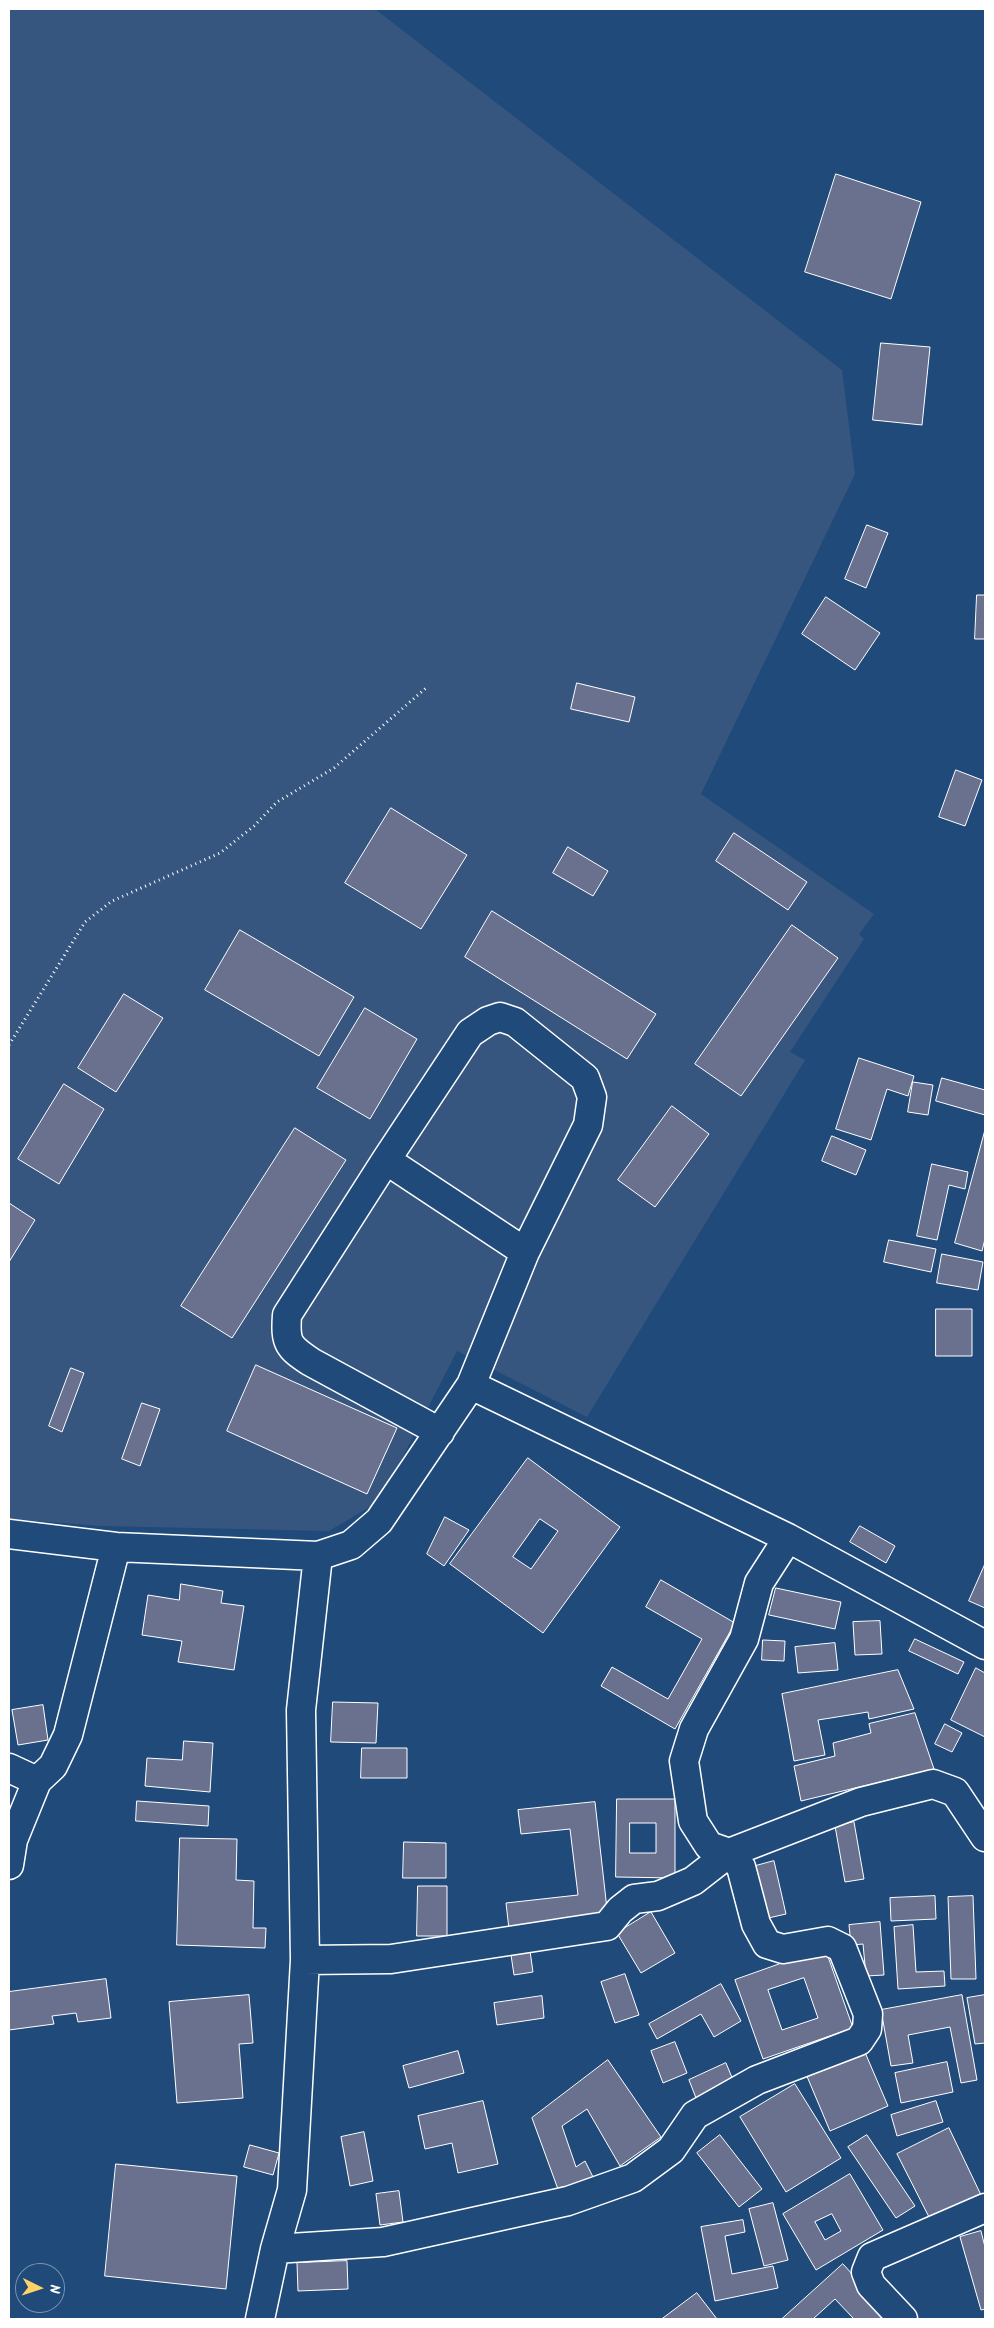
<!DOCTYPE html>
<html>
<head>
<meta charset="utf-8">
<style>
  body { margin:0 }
  #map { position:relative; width:994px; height:2328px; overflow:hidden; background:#1f4a7a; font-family:Kalam,sans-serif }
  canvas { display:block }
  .frame { position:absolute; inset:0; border:10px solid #fff; pointer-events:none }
  .north { position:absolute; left:15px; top:2263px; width:50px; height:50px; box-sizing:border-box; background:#1f4a7a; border:1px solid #7992af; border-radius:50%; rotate:94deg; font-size:14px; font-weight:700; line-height:20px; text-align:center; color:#fff }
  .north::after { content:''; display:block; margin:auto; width:18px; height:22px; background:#ffd166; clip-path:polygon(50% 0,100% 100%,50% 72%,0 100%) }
</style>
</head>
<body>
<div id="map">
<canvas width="994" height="2328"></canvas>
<div class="frame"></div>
<div class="north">N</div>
</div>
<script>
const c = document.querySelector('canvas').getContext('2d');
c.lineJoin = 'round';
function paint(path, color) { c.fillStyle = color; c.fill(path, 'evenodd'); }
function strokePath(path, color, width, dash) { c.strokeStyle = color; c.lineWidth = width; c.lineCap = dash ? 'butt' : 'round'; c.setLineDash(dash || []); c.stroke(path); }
paint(new Path2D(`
  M9,9h366l467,361 13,104 -154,320 173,120 -15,20 5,5 -74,113 15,8 -218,357 -130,-66 -77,150 -51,30 -226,-5 -94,-7z`), '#365680');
const building = new Path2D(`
  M836,174l85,28 -30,97 -86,-27z
  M881,343l49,4 -8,78 -49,-5z
  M867,525l21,8 -22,55 -21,-9z
  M977,595h8v44h-10z
  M826,597l54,36 -25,37 -53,-36z
  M577,683l58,14 -6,25 -58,-13z
  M956,770l26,10 -17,46 -26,-9z
  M391,808l76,47 -46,74 -76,-46z
  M734,833l73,49 -19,28 -72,-49z
  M568,847l40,24 -15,25 -40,-23z
  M492,911l164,103 -29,45 -162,-102z
  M792,925l46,33 -97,138 -46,-32z
  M240,930l114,67 -35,59 -114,-66z
  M124,994l39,24 -47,74 -38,-24z
  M365,1008l52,31 -47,80 -53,-31z
  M859,1058l55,18 -6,20 -21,-7 -16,51 -35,-11z
  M942,1078l43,12v25l-49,-14z
  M913,1082l20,3 -5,30 -20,-3z
  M64,1084l40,25 -45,75 -41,-25z
  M672,1106l37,28 -54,73 -37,-27z
  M295,1128l51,32 -114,178 -51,-32z
  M985,1130v109l-3,12 -27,-8z
  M832,1136l34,14 -10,25 -34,-14z
  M932,1164l36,8 -3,17 -16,-4 -12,55 -20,-4z
  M9,1203l26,17 -26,42z
  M889,1240l47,9 -5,23 -47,-10z
  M942,1254l41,8 -5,28 -41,-7z
  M936,1309h36v47h-36z
  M256,1365l141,63 -30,66 -140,-63z
  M71,1368l13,5 -22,59 -13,-6z
  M142,1403l18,6 -20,57 -18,-7z
  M528,1458l92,69 -77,106 -93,-69zM540,1519l18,12 -27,38 -18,-12z
  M445,1517l24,13 -25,36 -17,-12z
  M860,1526l35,20 -9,17 -36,-21z
  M985,1564v44l-16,-7z
  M661,1580l74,43 -60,106 -74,-43 11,-19 56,32 34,-60 -56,-32z
  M181,1584l42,7 -2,12 23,3 -10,64 -56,-8 4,-21 -40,-6 6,-40 31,5z
  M776,1588l65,14 -6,27 -66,-14z
  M880,1621l2,33 -27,1 -2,-33z
  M915,1639l49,23 -6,12 -49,-23z
  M763,1640l22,1 -1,20 -22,-1z
  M835,1643l3,27 -40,3 -3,-26z
  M976,1668l9,5v64l-34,-17z
  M898,1670l16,39 -45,10 -1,-7 -50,8 7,35 -31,6 -12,-67z
  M333,1702l45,1 -2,40 -45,-1z
  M43,1705l5,35 -30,5 -6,-35z
  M915,1713l19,56 -133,32 -7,-35 41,-10 -2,-13 38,-10 -2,-9z
  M945,1724l17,9 -10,19 -17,-8z
  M184,1741l29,2 -3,49 -65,-6 2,-28 35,2z
  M362,1748h45v30h-46z
  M617,1799h58v79l-59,-1zM630,1823h26v30h-26z
  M137,1801l72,5 -1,20 -72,-5z
  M595,1802l13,116 -99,11 -3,-26 72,-8 -8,-66 -49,5 -3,-24z
  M854,1822l10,57 -19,3 -10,-56z
  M180,1838l57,1 -1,41 18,1 -1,47h13l-1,20 -88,-3z
  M404,1842l42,1v35h-43z
  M774,1861l12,53 -22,5 -12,-52z
  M418,1886h29v50h-30z
  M935,1896l1,23 -45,2 -1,-23z
  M973,1896l3,83h-25l-3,-82z
  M651,1912l24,41 -34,20 -24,-40z
  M880,1922l4,53 -18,1 -3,-32 -12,1 -2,-20z
  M913,1925l3,47 28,-1 1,15 -47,3 -4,-62z
  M825,1948l28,80 -90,31 -28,-79zM804,1978l14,40 -36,12 -14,-40z
  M530,1951l3,21 -19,3 -3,-20z
  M625,1974l14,41 -24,8 -14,-41z
  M106,1979l5,39 -33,4 -2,-9 -24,3 2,8 -45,6v-38z
  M721,1984l20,37 -27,16 -13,-23 -44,25 -8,-15z
  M249,1995l4,48 -14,1 4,54 -66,5 -8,-101z
  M962,1995l15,85 -16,3 -11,-56 -42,8 5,28 -22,3 -10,-56z
  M985,1995v48l-10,1 -8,-46z
  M542,1996l2,22 -47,7 -3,-22z
  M675,2042l12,31 -24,10 -12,-32z
  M864,2050l24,56 -58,25 -24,-57z
  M458,2051l6,22 -55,15 -6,-22z
  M608,2060l53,77 -41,29 -33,-57 -25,17 14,41 9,-6 8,16 -34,15 -27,-74z
  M947,2062l6,30 -52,11 -6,-30z
  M726,2063l7,17 -37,18 -7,-18z
  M795,2084l46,74 -55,34 -46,-75z
  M483,2101l15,63 -40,9 -6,-30 -27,6 -7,-33z
  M936,2101l7,21 -46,14 -6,-21z
  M949,2128l32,67 -50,26 -34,-67z
  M364,2132l9,49 -23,5 -9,-49z
  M720,2135l42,54 -23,18 -42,-54z
  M867,2135l48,71 -19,12 -48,-71z
  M250,2145l29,8 -6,22 -29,-8z
  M116,2164l121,12 -11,113 -121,-13z
  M850,2174l33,56 -67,40 -33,-56zM832,2214l9,17 -16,9 -10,-18z
  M399,2191l4,31 -23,3 -4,-31z
  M773,2203l15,57 -24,6 -15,-57z
  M743,2220l2,12 -20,4 7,38 41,-8 5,22 -63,13 -14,-74z
  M981,2231l4,16v62l-4,1 -21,-73z
  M347,2261l1,28 -50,2 -1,-28z
  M843,2264l50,55h-39l-19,-20 -22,20h-31z
  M697,2293l20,26h-55z`);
paint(building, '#6a718f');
strokePath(building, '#fff', 1);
const minor = new Path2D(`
  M386,1160l139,92
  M471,1385l317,153 197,107
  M9,1534l107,13 202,9 33,-11 28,-24 92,-136 54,-133 63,-127 4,-28 -7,-19 -70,-56 -15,-5 -12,4 -18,12 -84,127 -99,155c-2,28 1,32 24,47l129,70
  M9,1768l28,13 16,-15 15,-31 48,-188
  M9,1865l4,-25 24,-59
  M305,1960l86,-1 216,-33 13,-16 14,-11 24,-3 35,-15 36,-28 132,-51 72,-18 22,8 30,45
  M275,2249l108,-7 185,-41 65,-23 38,-28 24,-35 62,-35 102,-39 8,-12 1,-15 -26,-66 -14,-7 -45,8 -16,-5 -11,-20 -15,-57 -12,-14 -20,-7 -16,-25 -9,-60 10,-32 50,-90 15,-56 29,-45
  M260,2319l15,-70 17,-59 13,-230 -4,-250 17,-154
  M903,2319l-32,-34 -5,-13 6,-15 113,-49`);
strokePath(minor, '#fff', 31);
strokePath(new Path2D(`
  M9,1045l76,-123 27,-21 108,-48 34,-27 23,-24 57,-34 92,-80`), '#fff', 3, [1, 4]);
strokePath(minor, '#1f4a7a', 28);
</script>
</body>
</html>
